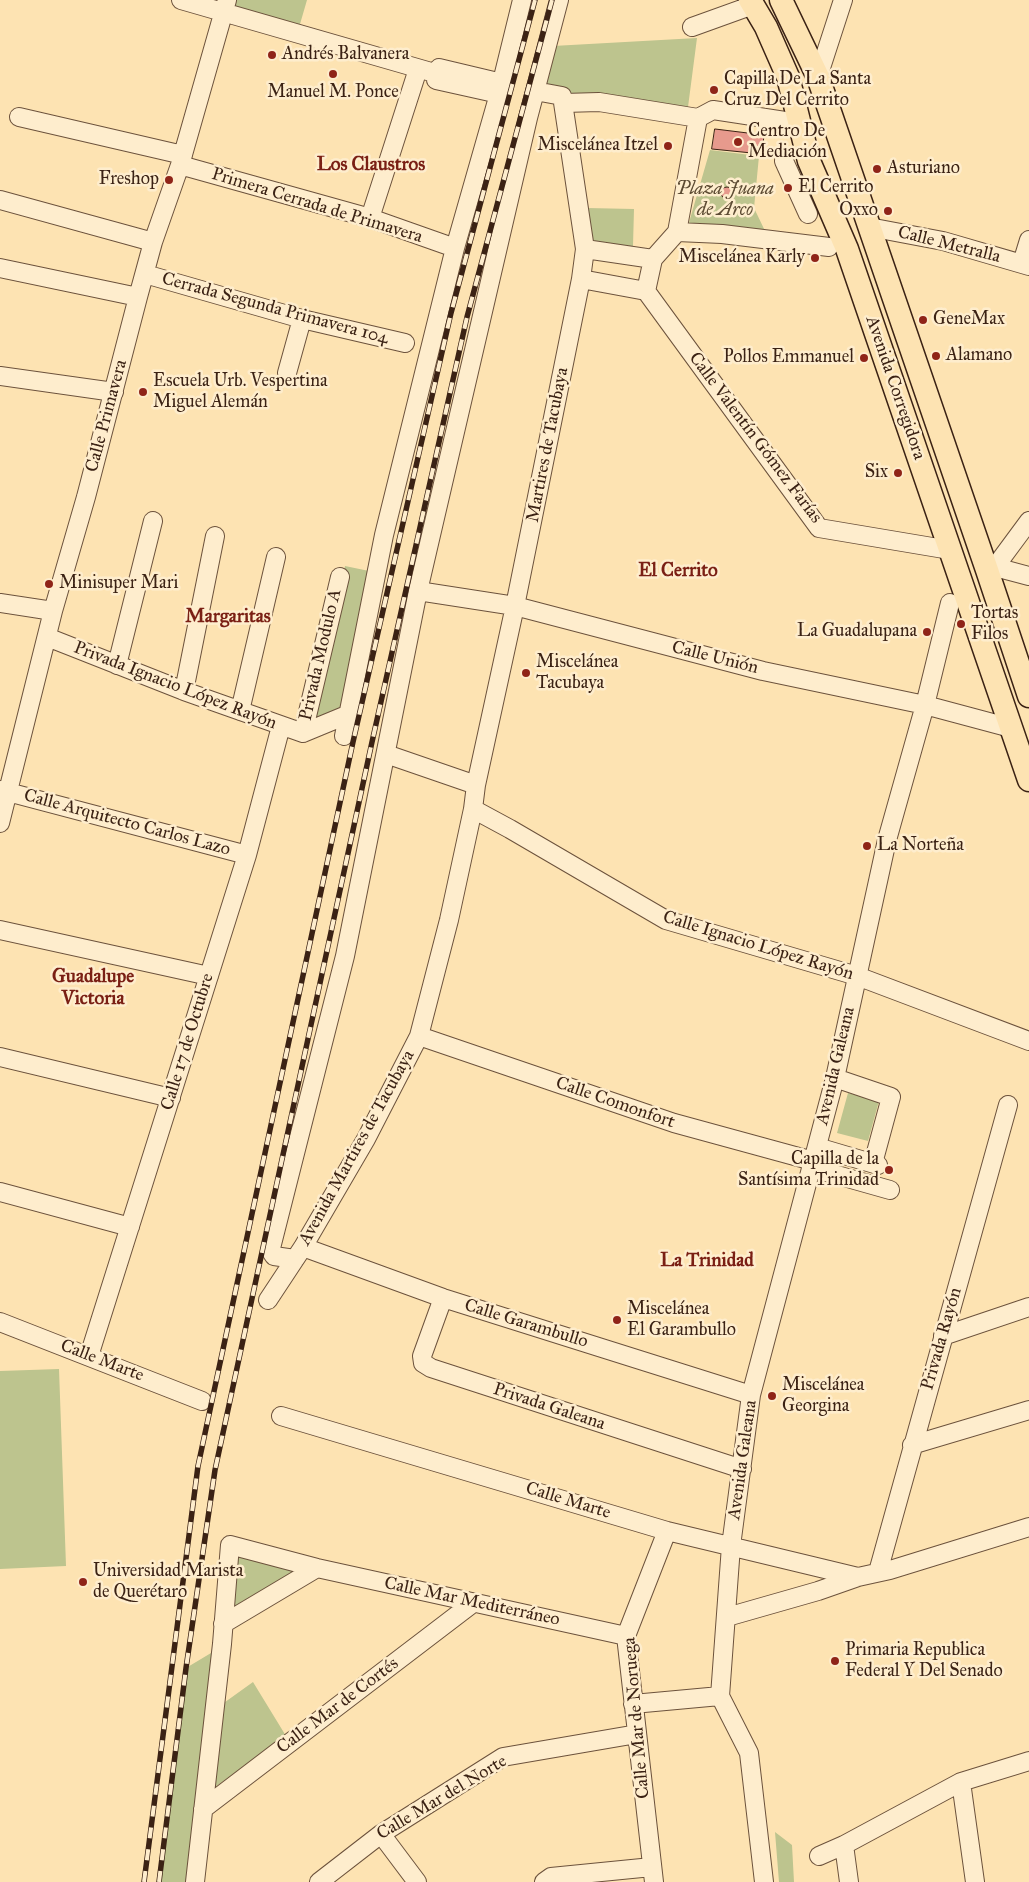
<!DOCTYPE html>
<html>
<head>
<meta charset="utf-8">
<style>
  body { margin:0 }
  canvas { display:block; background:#fde3b2 }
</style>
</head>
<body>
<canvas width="1029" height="1882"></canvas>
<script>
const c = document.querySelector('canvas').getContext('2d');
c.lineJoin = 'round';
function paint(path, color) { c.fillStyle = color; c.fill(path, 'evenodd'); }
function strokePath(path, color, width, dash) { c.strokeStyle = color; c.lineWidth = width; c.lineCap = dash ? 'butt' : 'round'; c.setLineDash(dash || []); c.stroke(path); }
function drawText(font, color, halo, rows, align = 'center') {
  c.font = font + ' "IM FELL Great Primer",serif'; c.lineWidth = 5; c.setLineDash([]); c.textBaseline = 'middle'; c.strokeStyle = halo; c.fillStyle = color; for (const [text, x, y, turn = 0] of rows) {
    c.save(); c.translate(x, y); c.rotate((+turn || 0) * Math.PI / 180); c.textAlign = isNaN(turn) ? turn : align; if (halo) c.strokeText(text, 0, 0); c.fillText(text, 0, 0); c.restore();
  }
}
paint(new Path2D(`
  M229,0h78l-9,31 -72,-21z
  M697,38l-9,69 -120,-11 -27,-9 12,-41z
  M710,150l49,6 -5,52 12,25 -78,-7z
  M587,208l47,1 -1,37 -47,-1z
  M345,566l29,6 -29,135 -36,19z
  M848,1093l31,8 -11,40 -31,-8z
  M59,1369l7,197 -66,3v-198z
  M230,1547l83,23 -90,53z
  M221,1647l-7,63 39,-28 33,54 -82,59 -9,87h-36l27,-214z
  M775,1832l17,13 2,37h-15z`), '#bdc48e');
const building = new Path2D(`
  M715,129l49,6 -2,19 -50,-5z
  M721 193a6 6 0 1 1 12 0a6 6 0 1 1-12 0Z`);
paint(building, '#e79a8d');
strokePath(building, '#3b2214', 1);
const minor = new Path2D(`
  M181,0l257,74
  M692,27l61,-22
  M818,77l25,-77
  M499,94l-63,-14 3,-12 63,15
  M564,103l35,-1 99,16
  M19,117l164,38
  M784,161l24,53
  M180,165l190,53 85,30
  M0,200l153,42
  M370,218l48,-149
  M869,227l74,14 86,25
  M677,232l45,2 107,13
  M585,249l68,10
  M1022,263l7,-23
  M0,268l138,29
  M145,274l157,45 103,24
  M581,279l65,12
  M646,291l173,237 131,22
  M646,291l7,-32 24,-27 21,-114 15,-8 85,13
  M287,373l15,-54
  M0,376l114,16
  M995,567l34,-46
  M987,570l8,-3 34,9
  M418,591l97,15 248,65 162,34 86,23
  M0,603l53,8
  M47,637l137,54 119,42
  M117,665l36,-144
  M184,691l31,-155
  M240,711l36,-154
  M303,733l37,-156
  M303,733l46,-19
  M344,736l40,-201 71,-287 44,-154 23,-94
  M386,754l90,31
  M0,790l247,65
  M473,809l37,20 156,91 191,56 172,65
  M0,823l53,-212 33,-114 52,-200 15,-55 27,-77 47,-165
  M0,930l209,46
  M419,1036l255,87 139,38
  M0,1057l171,41
  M835,1078l56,19 -16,59
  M817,1147l61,18
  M812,1168l78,22
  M0,1192l130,35
  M303,1247l140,51 308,97
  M295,1259l-21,-3 -2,-3 -1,-5 74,-292 73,-365 110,-473 31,-118
  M443,1298l-21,58 1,7 8,5 311,101
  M268,1300l35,-53 63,-108 53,-103 30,-116 24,-111 3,-24 39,-179 66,-327 4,-30 -23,-153 -27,-5
  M0,1322l202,79
  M943,1336l86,-29
  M89,1356l158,-501 34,-129
  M281,1416l386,115 191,46
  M912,1445l117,-35
  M878,1572l130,-467
  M727,1617l91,-26 40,-14 32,-7 139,-43
  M223,1624l94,-56
  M633,1704l87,-8
  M961,1782l14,100
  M203,1809l270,-206
  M381,1834l36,48
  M844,1845l5,37
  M819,1856l25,-11 117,-63 68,-21
  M195,1882l27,-238 8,-99 87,23 309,68
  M319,1882l62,-48 122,-77 134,-23
  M544,1882l7,-5 101,-10
  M654,1882l-28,-246 41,-105
  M764,1882l-15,-129 -29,-57 11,-150 20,-151 84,-317 52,-238 38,-135 25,-102`);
const major = new Path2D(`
  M750,0l16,27 22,50 21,84 38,88 182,531
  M781,0l37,77 169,493 42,126`);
strokePath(minor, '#6c523c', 20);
strokePath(major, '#3b2214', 25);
strokePath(minor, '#feedcd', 18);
strokePath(major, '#fde3b2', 22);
const rail = new Path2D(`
  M144,1882l54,-416 155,-724 98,-429 84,-313
  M159,1882l27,-214 29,-198 157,-728 95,-425 85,-317`);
strokePath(rail, '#3b2214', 5.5);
strokePath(rail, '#feedcd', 4, [11]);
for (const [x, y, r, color] of [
  [272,55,5,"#8f2418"],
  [333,74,5,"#8f2418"],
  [714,90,5,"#8f2418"],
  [738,142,5,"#8f2418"],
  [668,146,5,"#8f2418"],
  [877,169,5,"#8f2418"],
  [169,180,5,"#8f2418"],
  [788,188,5,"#8f2418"],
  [888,211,5,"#8f2418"],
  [815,258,5,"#8f2418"],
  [923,320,5,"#8f2418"],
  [936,356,5,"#8f2418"],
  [864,358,5,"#8f2418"],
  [143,392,5,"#8f2418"],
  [898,473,5,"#8f2418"],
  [49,584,5,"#8f2418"],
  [961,624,5,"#8f2418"],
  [927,632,5,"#8f2418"],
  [526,673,5,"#8f2418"],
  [867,846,5,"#8f2418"],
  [889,1170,5,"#8f2418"],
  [617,1320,5,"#8f2418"],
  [772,1396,5,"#8f2418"],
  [83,1582,5,"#8f2418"],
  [835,1661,5,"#8f2418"]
]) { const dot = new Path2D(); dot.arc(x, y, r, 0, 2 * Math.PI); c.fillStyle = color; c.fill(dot); strokePath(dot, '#feedcd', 2); }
drawText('18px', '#3b2214', '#feedcd', [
  ["Andrés Balvanera",282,55],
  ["Capilla De La Santa",724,80],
  ["Cruz Del Cerrito",724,101],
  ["Manuel M. Ponce",333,93,"center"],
  ["Centro De",748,132],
  ["Mediación",748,153],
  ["Miscelánea Itzel",658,146,"right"],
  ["Asturiano",887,169],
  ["Freshop",159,180,"right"],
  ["El Cerrito",798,188],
  ["Oxxo",878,211,"right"],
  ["Miscelánea Karly",805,258,"right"],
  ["GeneMax",933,320],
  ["Alamano",946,356],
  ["Pollos Emmanuel",854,358,"right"],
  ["Escuela Urb. Vespertina",153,382],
  ["Miguel Alemán",153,403],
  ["Six",888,473,"right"],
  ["Minisuper Mari",59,584],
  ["Tortas",971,614],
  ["Filos",971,635],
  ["La Guadalupana",917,632,"right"],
  ["Miscelánea",536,663],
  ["Tacubaya",536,684],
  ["La Norteña",877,846],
  ["Capilla de la",879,1160,"right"],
  ["Santísima Trinidad",879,1181,"right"],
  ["Miscelánea",627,1310],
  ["El Garambullo",627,1331],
  ["Miscelánea",782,1386],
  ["Georgina",782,1407],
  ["Universidad Marista",93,1572],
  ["de Querétaro",93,1593],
  ["Primaria Republica",845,1651],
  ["Federal Y Del Senado",845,1672]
], 'left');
drawText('italic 18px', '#5c4a32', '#feedcd', [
  ["Plaza Juana",725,190],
  ["de Arco",725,211]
]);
drawText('18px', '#3b2214', '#feedcd', [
  ["Primera Cerrada de Primavera",317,206,17],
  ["Calle Metralla",949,245,14],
  ["Cerrada Segunda Primavera 104",275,309,15],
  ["Avenida Corregidora",895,388,71],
  ["Calle Primavera",107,416,-75],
  ["Calle Valentín Gómez Farías",755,438,53],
  ["Martires de Tacubaya",548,445,-79],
  ["Privada Modulo A",321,655,-77],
  ["Calle Unión",715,658,14],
  ["Privada Ignacio López Rayón",175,686,21],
  ["Calle Arquitecto Carlos Lazo",127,823,15],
  ["Calle Ignacio López Rayón",758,946,17],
  ["Calle 17 de Octubre",188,1042,-73],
  ["Avenida Galeana",836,1066,-77],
  ["Calle Comonfort",615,1103,19],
  ["Avenida Martires de Tacubaya",357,1148,-61],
  ["Calle Garambullo",526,1324,17],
  ["Privada Rayón",942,1339,-74],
  ["Calle Marte",102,1361,21],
  ["Privada Galeana",549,1407,18],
  ["Avenida Galeana",743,1460,-82],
  ["Calle Marte",568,1501,17],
  ["Calle Mar Mediterráneo",472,1602,12],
  ["Calle Mar de Cortés",338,1706,-37],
  ["Calle Mar de Noruega",637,1718,-95],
  ["Calle Mar del Norte",442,1798,-31]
]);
drawText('bold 19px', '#7a1f14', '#feedcd', [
  ["Los Claustros",371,165],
  ["El Cerrito",678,571],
  ["Margaritas",228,617],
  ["Guadalupe",93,977],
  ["Victoria",93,999],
  ["La Trinidad",707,1261]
]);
</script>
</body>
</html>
